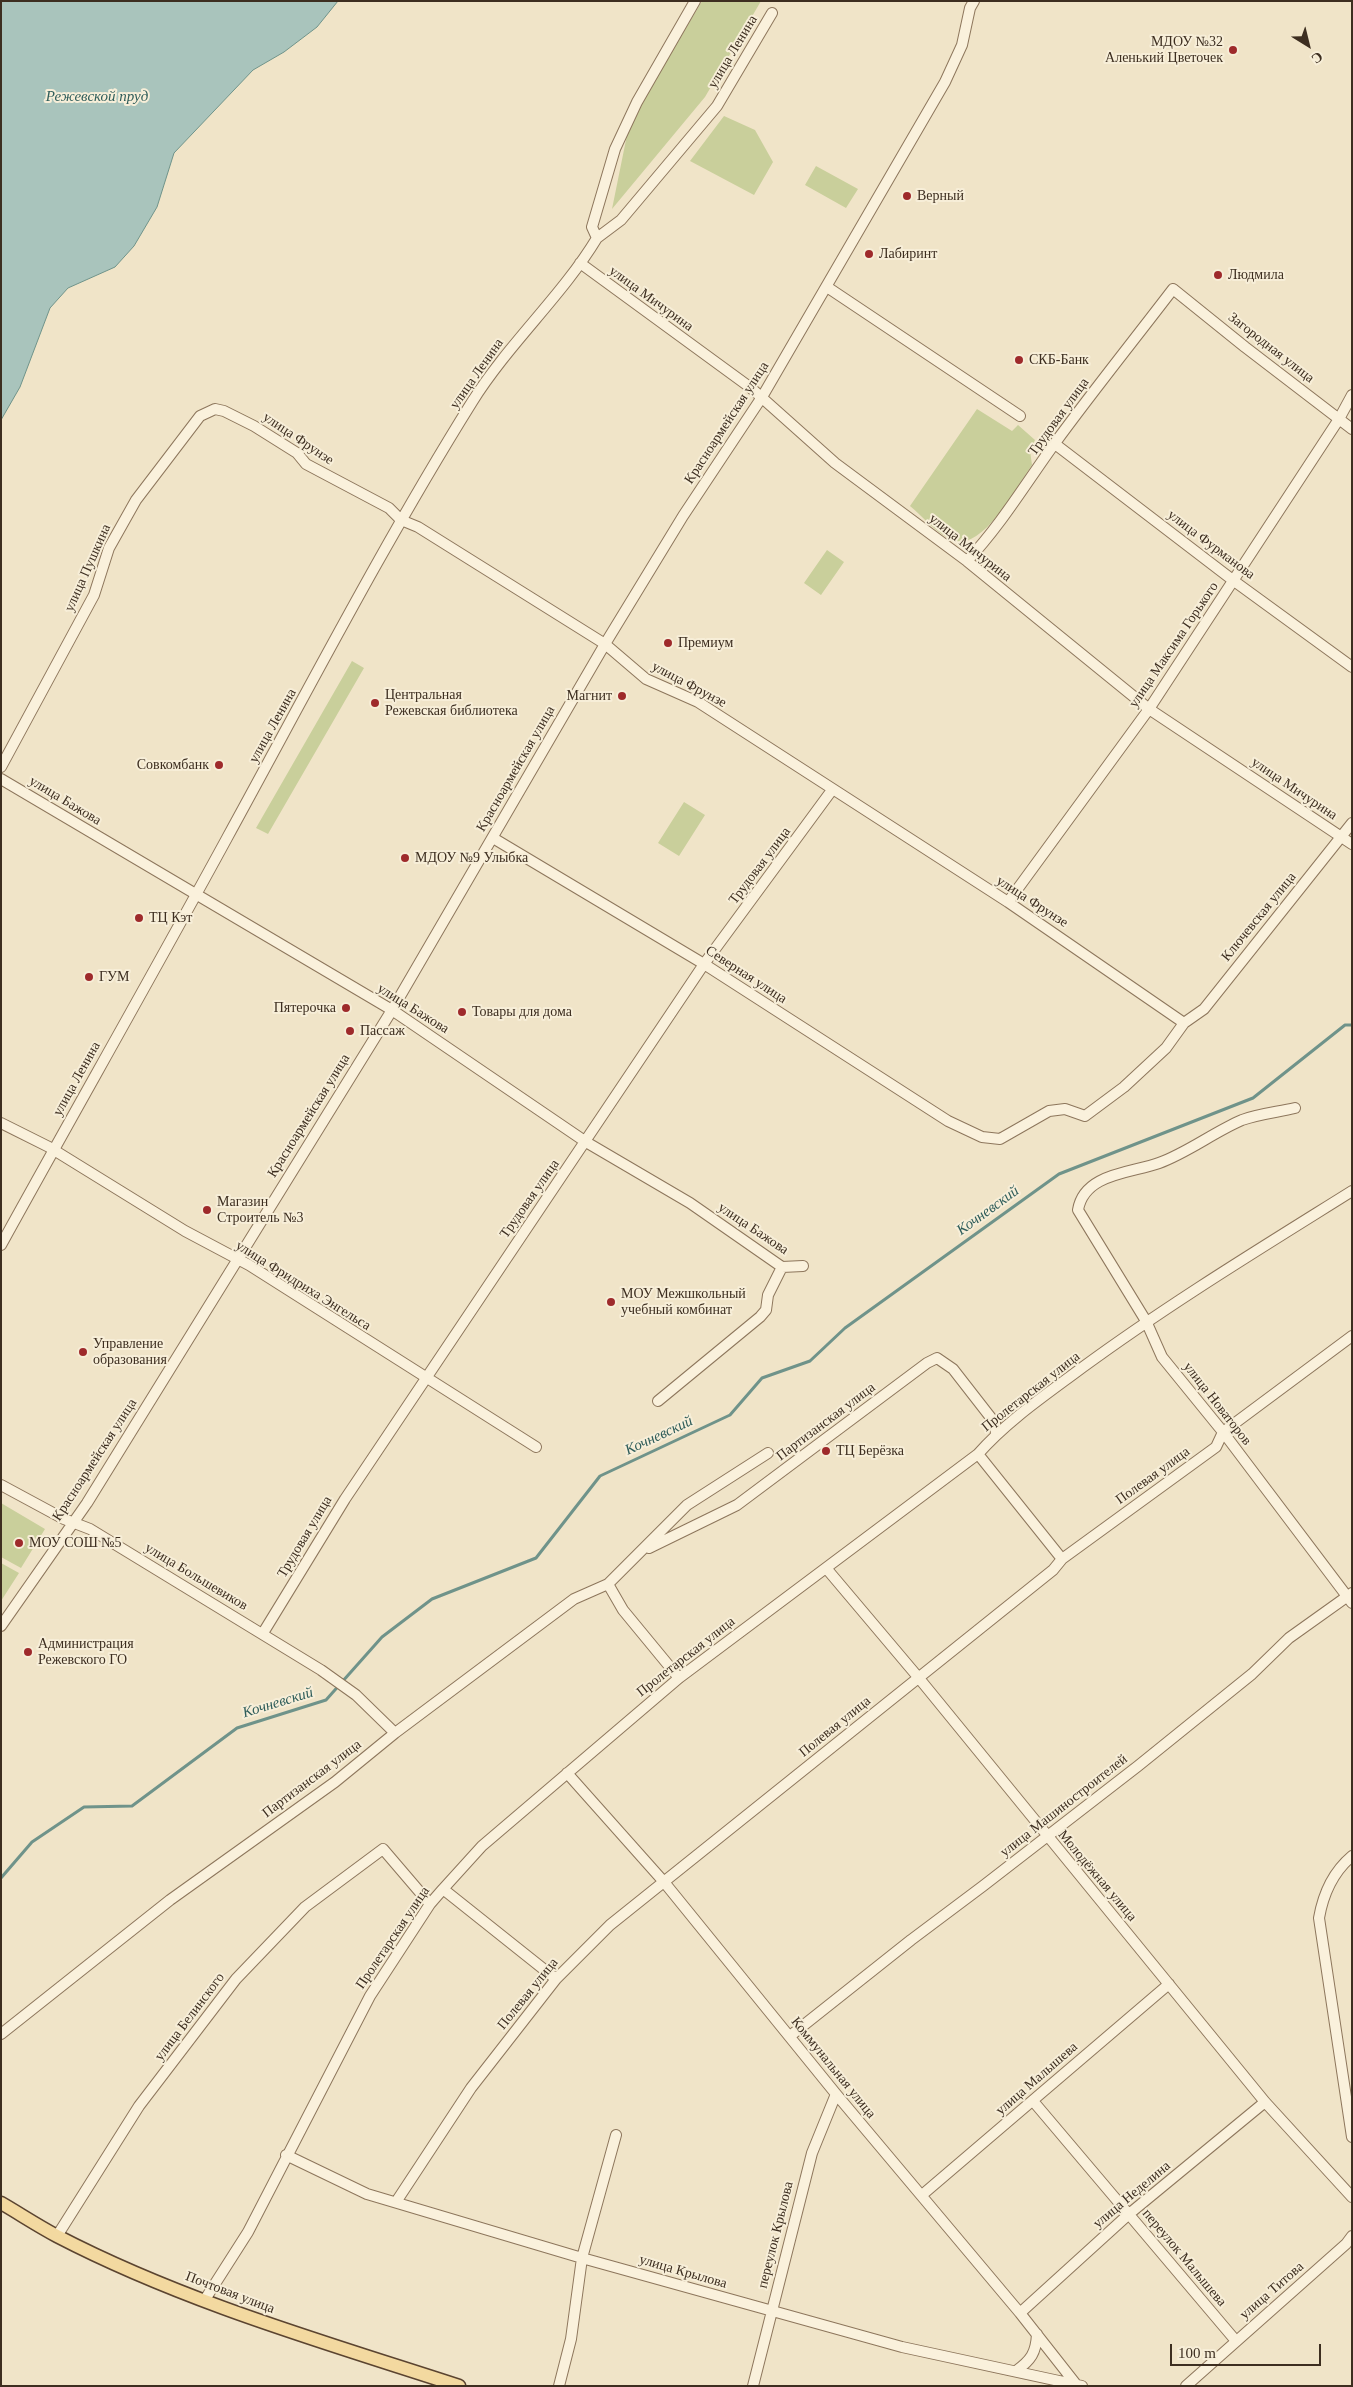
<!DOCTYPE html>
<html>
<head>
<meta charset="utf-8">
<style>
  body { margin:0 }
  #map { position:relative; width:1353px; height:2387px; overflow:hidden; background:#f0e4c8; font-family:"Times New Roman",serif }
  canvas { display:block }
  .frame { position:absolute; inset:0; border:2px solid #3d2e20; pointer-events:none }
  .north { position:absolute; left:1283px; top:20px; width:50px; height:50px; -webkit-text-stroke:4px #f7eed8; paint-order:stroke; rotate:144deg; font-size:14px; font-weight:700; line-height:20px; text-align:center; color:#3d2e20 }
  .north::after { content:''; display:block; margin:auto; width:18px; height:22px; background:#3d2e20; clip-path:polygon(50% 0,100% 100%,50% 72%,0 100%) }
  .scale { position:absolute; left:1170px; top:2344px; width:151px; height:22px; box-sizing:border-box; border:2px solid #3d2e20; border-top:0; padding-left:6px; font-size:15px; line-height:18px; white-space:nowrap; color:#3d2e20; -webkit-text-stroke:4px #f7eed8; paint-order:stroke }
</style>
</head>
<body>
<div id="map">
<canvas width="1353" height="2387"></canvas>
<div class="frame"></div>
<div class="north">С</div>
<div class="scale">100 m</div>
</div>
<script>
const c = document.querySelector('canvas').getContext('2d');
c.lineJoin = 'round';
function paint(path, color) { c.fillStyle = color; c.fill(path, 'evenodd'); }
function strokePath(path, color, width, dash) { c.strokeStyle = color; c.lineWidth = width; c.lineCap = dash ? 'butt' : 'round'; c.setLineDash(dash || []); c.stroke(path); }
function drawText(font, color, halo, rows, align = 'center') {
  c.font = font + ' "Times New Roman",serif'; c.lineWidth = 4; c.setLineDash([]); c.textBaseline = 'middle'; c.strokeStyle = halo; c.fillStyle = color; for (const [text, x, y, turn = 0] of rows) {
    c.save(); c.translate(x, y); c.rotate((+turn || 0) * Math.PI / 180); c.textAlign = isNaN(turn) ? turn : align; if (halo) c.strokeText(text, 0, 0); c.fillText(text, 0, 0); c.restore();
  }
}
paint(new Path2D(`
  M702,1h59l-56,96 -93,112 15,-74 10,-24z
  M724,116l31,14 18,32 -19,33 -64,-34z
  M816,166l42,23 -12,19 -41,-23z
  M977,409l35,22 6,-6 17,15 -5,11 2,14c-14,20 -49,87 -79,75 -16,-6 -30,-23 -43,-34z
  M827,550l17,12 -23,33 -17,-12z
  M352,661l12,7 -96,166 -12,-6z
  M684,802l21,13 -26,41 -21,-13z
  M1,1503l44,26 -24,39 -20,-11z
  M1,1563l18,10 -18,28z`), '#c9cf9b');
const water = new Path2D(`
  M1,1h337l-21,26 -33,25 -31,18 -79,83 -17,54 -23,39 -19,21 -47,21 -18,20 -30,79 -19,33z`);
paint(water, '#a9c4bc');
strokePath(water, '#6f938a', 1);
strokePath(new Path2D(`
  M1,1878l31,-36 52,-35 48,-1 105,-78 89,-28 56,-63 50,-38 104,-41 64,-82 130,-61 32,-37 48,-17 35,-33 214,-154 194,-76 92,-73h7`), '#6f938a', 3);
const minor = new Path2D(`
  M597,238l24,-18 96,-114 55,-93
  M580,263l171,125 84,75 132,98 182,148 203,135
  M827,287l193,129
  M1055,444l179,137 118,86
  M967,561c34,-36 59,-78 88,-118 38,-52 79,-103 118,-154l72,58 107,82
  M1,767l93,-172 15,-47 27,-48 64,-84 15,-7 9,2 30,15 43,27 9,11 83,44 12,12 17,7 187,117 41,35 52,23 310,200 176,121
  M1,779l391,231 194,132 104,61 92,64 21,-1
  M493,838l211,126 244,157 34,16 18,2 49,-28 16,-2 20,7 39,-29 42,-39 18,-25 20,-14 148,-186
  M1008,902l141,-193 190,-290 13,-24
  M1295,1108c-17,4 -37,6 -53,12 -28,12 -55,33 -83,43 -27,10 -75,10 -81,47l68,111 16,36 61,75 129,171
  M1,1123l48,24 136,84 64,34 287,182
  M1,1245c75,-136 152,-271 226,-407 80,-146 157,-295 245,-436 37,-59 90,-106 125,-164l-5,-11 23,-78 22,-47 58,-101
  M658,1401l102,-84 6,-7 2,-15 14,-28
  M978,1454l84,105
  M1,1485l63,34 26,10 231,141 35,25 39,38
  M649,1548l88,-43 190,-142 10,-5 16,11 42,54 1,11
  M826,1568l92,109 347,425 87,95
  M608,1584l15,26 56,68
  M1,1626l86,-123 305,-493 213,-366 78,-128 79,-119 183,-315 17,-37 8,-37 4,-7
  M263,1633l82,-134 359,-535 128,-174
  M567,1773l97,109 172,212 184,219 55,70
  M1352,1856c-19,16 -29,39 -33,62l33,219
  M443,1889l113,90
  M1,2034l169,-134 165,-118 60,-49 179,-134 34,-15 79,-79 81,-52
  M790,2036l121,-96 72,-54 155,-120 114,-92 37,-36 63,-45
  M1033,2101l203,240
  M286,2155l81,39 215,64 320,89 180,39
  M922,2195l247,-211
  M396,2202l75,-114 85,-109 54,-54 443,-355 9,-11 154,-112 7,-15 129,-96
  M57,2236l82,-130 97,-127 69,-72 78,-58 47,55
  M204,2301l44,-69 122,-236 60,-92 13,-15 39,-43 197,-168 299,-224c30,-34 69,-60 105,-87 86,-63 178,-119 269,-176
  M1020,2313l109,-99 136,-112
  M1016,2371c15,-11 20,-18 21,-37
  M559,2386l12,-47 11,-81 34,-123
  M753,2386l59,-233 24,-59
  M1186,2386l160,-142 6,-8`);
const major = new Path2D(`
  M1,2203c19,11 37,23 56,33 127,66 267,106 402,150`);
strokePath(minor, '#8d765c', 12);
strokePath(major, '#5b4430', 15);
strokePath(minor, '#faf1dc', 10);
strokePath(major, '#f3d9a0', 12);
for (const [x, y, r, color] of [
  [1233,50,5,"#9e2a2b"],
  [907,196,5,"#9e2a2b"],
  [869,254,5,"#9e2a2b"],
  [1218,275,5,"#9e2a2b"],
  [1019,360,5,"#9e2a2b"],
  [668,643,5,"#9e2a2b"],
  [622,696,5,"#9e2a2b"],
  [375,703,5,"#9e2a2b"],
  [219,765,5,"#9e2a2b"],
  [405,858,5,"#9e2a2b"],
  [139,918,5,"#9e2a2b"],
  [89,977,5,"#9e2a2b"],
  [346,1008,5,"#9e2a2b"],
  [462,1012,5,"#9e2a2b"],
  [350,1031,5,"#9e2a2b"],
  [207,1210,5,"#9e2a2b"],
  [611,1302,5,"#9e2a2b"],
  [83,1352,5,"#9e2a2b"],
  [826,1451,5,"#9e2a2b"],
  [19,1543,5,"#9e2a2b"],
  [28,1652,5,"#9e2a2b"]
]) { const dot = new Path2D(); dot.arc(x, y, r, 0, 2 * Math.PI); c.fillStyle = color; c.fill(dot); strokePath(dot, '#f7eed8', 2); }
drawText('14px', '#3d2e20', '#f7eed8', [
  ["МДОУ №32",1223,42,"right"],
  ["Аленький Цветочек",1223,58,"right"],
  ["Верный",917,196],
  ["Лабиринт",879,254],
  ["Людмила",1228,275],
  ["СКБ-Банк",1029,360],
  ["Премиум",678,643],
  ["Центральная",385,695],
  ["Режевская библиотека",385,711],
  ["Магнит",612,696,"right"],
  ["Совкомбанк",209,765,"right"],
  ["МДОУ №9 Улыбка",415,858],
  ["ТЦ Кэт",149,918],
  ["ГУМ",99,977],
  ["Пятерочка",336,1008,"right"],
  ["Товары для дома",472,1012],
  ["Пассаж",360,1031],
  ["Магазин",217,1202],
  ["Строитель №3",217,1218],
  ["МОУ Межшкольный",621,1294],
  ["учебный комбинат",621,1310],
  ["Управление",93,1344],
  ["образования",93,1360],
  ["ТЦ Берёзка",836,1451],
  ["МОУ СОШ №5",29,1543],
  ["Администрация",38,1644],
  ["Режевского ГО",38,1660]
], 'left');
drawText('14px', '#3d2e20', '#f7eed8', [
  ["улица Ленина",733,52,-59],
  ["улица Мичурина",651,299,36],
  ["Загородная улица",1271,348,38],
  ["улица Ленина",477,374,-55],
  ["Трудовая улица",1059,417,-54],
  ["Красноармейская улица",727,423,-57],
  ["улица Фрунзе",298,439,34],
  ["улица Фурманова",1211,545,37],
  ["улица Мичурина",970,548,38],
  ["улица Пушкина",88,568,-66],
  ["улица Максима Горького",1174,645,-56],
  ["улица Фрунзе",689,685,28],
  ["улица Ленина",273,726,-61],
  ["Красноармейская улица",516,769,-60],
  ["улица Мичурина",1294,789,34],
  ["улица Бажова",65,801,31],
  ["Трудовая улица",760,866,-53],
  ["улица Фрунзе",1032,902,33],
  ["Ключевская улица",1259,917,-51],
  ["Северная улица",746,975,33],
  ["улица Бажова",413,1009,32],
  ["улица Ленина",77,1079,-61],
  ["Красноармейская улица",309,1116,-58],
  ["Трудовая улица",530,1199,-55],
  ["улица Бажова",753,1229,34],
  ["улица Фридриха Энгельса",303,1286,32],
  ["Пролетарская улица",1031,1392,-38],
  ["улица Новаторов",1217,1404,52],
  ["Партизанская улица",826,1422,-37],
  ["Красноармейская улица",95,1460,-57],
  ["Полевая улица",1153,1476,-36],
  ["Трудовая улица",305,1537,-59],
  ["улица Большевиков",196,1577,31],
  ["Пролетарская улица",686,1657,-38],
  ["Полевая улица",835,1727,-39],
  ["Партизанская улица",312,1779,-37],
  ["улица Машиностроителей",1064,1806,-38],
  ["Молодёжная улица",1097,1876,50],
  ["Пролетарская улица",393,1938,-56],
  ["Полевая улица",528,1994,-51],
  ["улица Белинского",190,2017,-53],
  ["Коммунальная улица",833,2068,51],
  ["улица Малышева",1037,2079,-41],
  ["улица Неделина",1132,2195,-40],
  ["переулок Крылова",776,2235,-76],
  ["переулок Малышева",1184,2258,50],
  ["улица Крылова",683,2272,16],
  ["улица Титова",1272,2291,-41],
  ["Почтовая улица",230,2293,21]
]);
drawText('italic 15px', '#2f5d5a', '#f7eed8', [
  ["Режевской пруд",97,97],
  ["Кочневский",988,1211,-36],
  ["Кочневский",659,1436,-25],
  ["Кочневский",278,1703,-17]
]);
</script>
</body>
</html>
